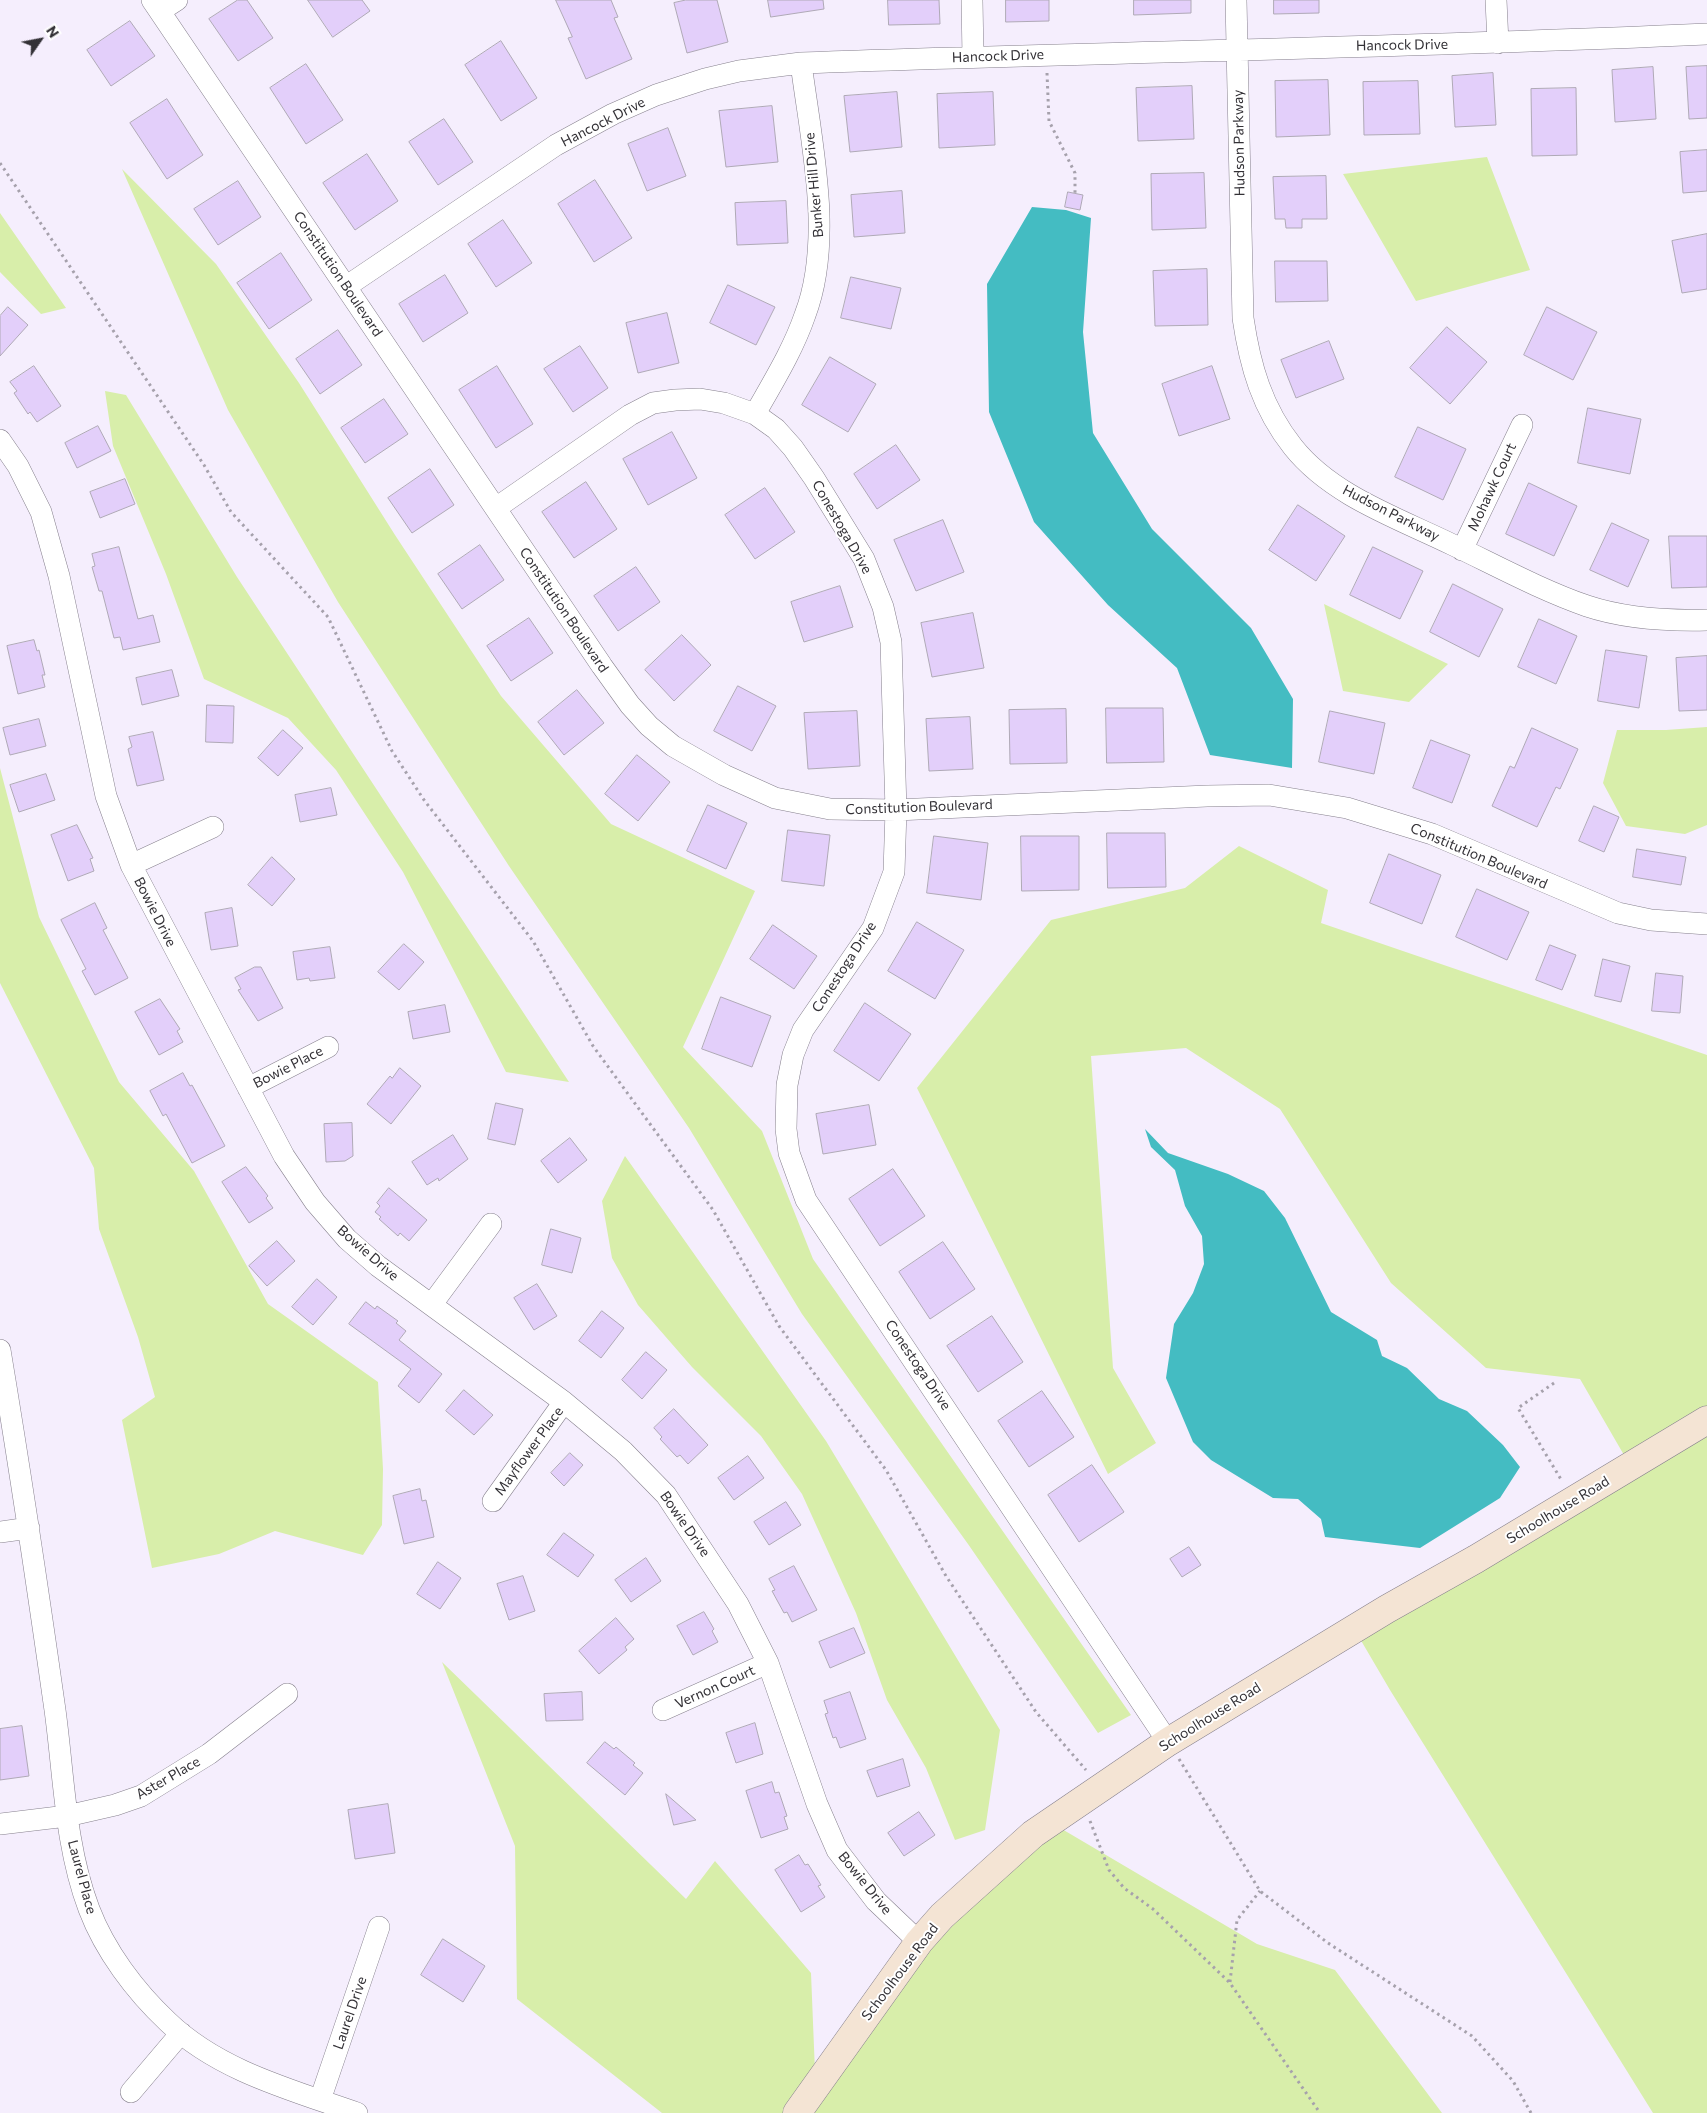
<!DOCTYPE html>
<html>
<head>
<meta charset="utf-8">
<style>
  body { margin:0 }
  #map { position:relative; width:1707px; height:2113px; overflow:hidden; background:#f5eefd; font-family:Commissioner,sans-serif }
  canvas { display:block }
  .north { position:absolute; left:15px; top:15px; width:50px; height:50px; -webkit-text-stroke:4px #fff; paint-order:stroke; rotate:57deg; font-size:14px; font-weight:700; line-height:20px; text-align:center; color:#333136 }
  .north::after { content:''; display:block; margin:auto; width:18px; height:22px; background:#333136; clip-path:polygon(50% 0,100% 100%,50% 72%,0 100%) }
</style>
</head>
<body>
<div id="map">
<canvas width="1707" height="2113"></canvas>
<div class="north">N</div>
</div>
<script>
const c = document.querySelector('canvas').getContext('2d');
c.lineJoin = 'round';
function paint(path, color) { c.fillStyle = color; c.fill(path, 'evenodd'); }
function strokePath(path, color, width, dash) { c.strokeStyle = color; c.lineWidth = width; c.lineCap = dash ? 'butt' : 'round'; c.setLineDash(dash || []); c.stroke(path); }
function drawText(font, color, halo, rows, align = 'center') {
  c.font = font + ' Commissioner,sans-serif'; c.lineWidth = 4; c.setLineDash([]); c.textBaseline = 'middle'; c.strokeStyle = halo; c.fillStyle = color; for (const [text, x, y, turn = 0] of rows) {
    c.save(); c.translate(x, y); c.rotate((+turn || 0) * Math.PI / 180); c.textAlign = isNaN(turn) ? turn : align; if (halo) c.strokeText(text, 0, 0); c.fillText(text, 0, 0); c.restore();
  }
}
paint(new Path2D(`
  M1487,157l43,113 -114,31 -73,-127z
  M122,169l94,95 83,119 96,152 106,161 110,128 144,67 -72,156 79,84 51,128 318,456 -33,18 -130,-189 -166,-230 -113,-186 -180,-262 -171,-264 -110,-192z
  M0,213l66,95 -25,6 -41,-42z
  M105,391l21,4 111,182 332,505 -63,-10 -103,-200 -67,-102 -48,-52 -84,-39 -38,-105 -53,-128z
  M1324,604l124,60 -39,38 -66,-11z
  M1707,727v98l-22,9 -59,-8 -23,-43 14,-53h49z
  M0,768l39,149 80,165 75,89 74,133 110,78 5,87 -1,56 -19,30 -88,-24 -56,23 -67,14 -30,-148 33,-23 -17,-60 -39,-108 -5,-61 -94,-185z
  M1239,846l89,44 -7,33 386,132v1058h-54l-263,-423 -34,-58 272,-170 -48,-83 -94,-11 -95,-85 -111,-174 -94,-61 -95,8 22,312 43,75 -48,31 -191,-386 134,-168 134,-32z
  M625,1156l201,285 174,289 -15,100 -30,10 -29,-72 -39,-68 -31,-87 -54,-119 -41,-58 -69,-69 -54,-62 -26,-47 -10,-57z
  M442,1662l244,237 29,-38 96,112 4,99 235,-250 207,122 78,26 107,143h-780l-145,-114 -2,-153z`), '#d8eeaa');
paint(new Path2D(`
  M1032,207l34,3 25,8 -8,114 10,101 59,96 99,99 42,71 -1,69 -82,-13 -33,-87 -69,-63 -74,-83 -45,-110 -2,-128z
  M1145,1129l23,24 60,21 36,17 21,27 46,94 46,28 5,16 25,12 32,31 28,12 36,34 17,22 -20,31 -80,50 -95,-11 -4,-18 -23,-20 -25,-1 -62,-38 -18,-18 -27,-64 8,-54 19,-31 11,-29 -2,-28 -17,-30 -10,-36 -24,-23z`), '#44bcc2');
const building = new Path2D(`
  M238,0h9l26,38 -35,23 -29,-42z
  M308,0h54l8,11 -37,26z
  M556,0h55l7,17 -4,1 18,41 -46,20 -18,-41 4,-1z
  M686,0h31l11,42 -41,11 -13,-50z
  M768,0h55l1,9 -53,8z
  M888,0h51l1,24 -51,1z
  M1006,0h43v21l-43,1z
  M1134,0h57v13l-57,2z
  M1274,0h45v13l-45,1z
  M130,21l25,35 -44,30 -24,-36z
  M501,41l36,57 -36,23 -36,-56z
  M306,64l37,56 -37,24 -36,-56z
  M1707,66v52l-18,1 -3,-52z
  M1653,67l3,52 -41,3 -3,-52z
  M1493,73l3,52 -41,2 -3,-51z
  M1328,80l2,55 -54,2 -1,-56z
  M1418,81l2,53 -56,1 -1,-53z
  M1192,86l2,53 -56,2 -2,-53z
  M1576,88l1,67 -45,1 -1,-67z
  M897,92l5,55 -52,5 -6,-56z
  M993,92l2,53 -56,3 -2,-54z
  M167,99l36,56 -36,24 -37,-56z
  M772,106l6,56 -52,5 -7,-56z
  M444,119l29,43 -35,23 -29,-43z
  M668,128l18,48 -39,15 -19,-47z
  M1707,150v41l-24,2 -3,-41z
  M367,154l31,47 -43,29 -32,-47z
  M1204,173l2,55 -54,2 -1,-56z
  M1326,176l1,43h-25v9h-16l-1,-9h-10l-2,-42z
  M595,180l37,58 -38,24 -36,-58z
  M238,181l23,36 -43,28 -24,-36z
  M902,191l3,42 -51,4 -3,-42z
  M1068,192l15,3 -3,15 -15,-3z
  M786,201l2,42 -51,2 -2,-42z
  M503,220l29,43 -36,24 -28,-43z
  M1707,234v55l-25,4 -10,-52z
  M281,253l31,47 -43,29 -32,-46z
  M1275,261h52l1,40 -52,1z
  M1207,269l1,56 -53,1 -2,-55z
  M445,275l23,38 -45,29 -24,-38z
  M851,277l50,11 -10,41 -50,-11z
  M728,285l47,22 -19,38 -46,-22z
  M8,307l20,18 -28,31v-40z
  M1547,307l50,25 -24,48 -49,-25z
  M667,313l12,50 -41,10 -12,-50z
  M1447,327l40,35 -37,42 -40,-36z
  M338,330l24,35 -42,29 -24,-35z
  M1329,341l15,38 -48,19 -15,-38z
  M580,346l28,42 -35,24 -29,-43z
  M830,357l46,27 -28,48 -46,-27z
  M34,366l27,40 -24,16 -7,-10 -2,2 -14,-21 3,-2 -7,-9z
  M497,366l36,58 -37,24 -37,-58z
  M1212,366l18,53 -51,17 -17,-52z
  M384,399l24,35 -43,29 -24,-35z
  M1588,408l53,11 -11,55 -52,-11z
  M98,426l13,25 -34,17 -12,-25z
  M1418,427l48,22 -23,51 -48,-23z
  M672,432l25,46 -49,27 -25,-46z
  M896,445l24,35 -43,29 -23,-35z
  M430,469l24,36 -42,28 -24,-35z
  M125,479l10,25 -35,14 -10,-26z
  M586,482l31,47 -43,29 -32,-46z
  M1529,483l48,23 -23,50 -48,-22z
  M765,488l30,44 -40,27 -30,-44z
  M1298,505l47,31 -29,45 -47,-31z
  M943,520l21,52 -48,19 -22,-51z
  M1612,523l37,17 -21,47 -38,-17z
  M1669,536h38v51l-35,1z
  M480,545l24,35 -42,29 -24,-35z
  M119,547l19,72 15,-4 7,27 -37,8 -3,-13 -6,1 -12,-47h-3l-7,-24 3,-1 -3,-12z
  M1373,547l50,24 -23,48 -50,-24z
  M636,567l24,35 -42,29 -24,-35z
  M1453,584l50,25 -24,48 -49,-25z
  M840,586l13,41 -49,15 -13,-40z
  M973,613l11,55 -52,9 -11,-54z
  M529,618l24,35 -42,28 -24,-35z
  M1539,619l38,17 -21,48 -38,-17z
  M682,635l29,30 -37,36 -29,-31z
  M34,640l3,11 2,-1 6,25h-3l3,12 -27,7 -11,-48z
  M1606,650l41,6 -8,52 -41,-7z
  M1707,656v54l-28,1 -3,-53z
  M172,670l7,26 -37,9 -6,-27z
  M738,686l38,20 -24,45 -38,-20z
  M577,690l27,33 -40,32 -26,-33z
  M207,705l27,1 -1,37 -27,-1z
  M1106,708h57l1,54 -57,1z
  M1066,709l1,54 -57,1 -1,-54z
  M857,711l3,55 -52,3 -4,-56z
  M1330,711l55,12 -11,51 -55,-12z
  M970,717l3,52 -44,2 -3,-52z
  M39,719l7,27 -36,9 -7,-27z
  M1532,728l46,21 -18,40 -4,-2 -19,40 -45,-21 18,-40 4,2z
  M283,730l20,18 -25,28 -20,-18z
  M153,732l11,48 -27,6 -9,-37 4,-2 -3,-10z
  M1431,740l39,15 -18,48 -39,-15z
  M637,755l33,27 -32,39 -33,-27z
  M46,774l9,26 -36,12 -9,-27z
  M331,788l6,27 -37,7 -5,-27z
  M708,805l39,18 -21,46 -39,-18z
  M1594,806l25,11 -15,35 -25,-11z
  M77,825l16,33 -3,1 4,12 -26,10 -17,-46z
  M788,830l42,5 -6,51 -42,-5z
  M1107,833h58l1,54 -58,1z
  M934,836l54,7 -7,57 -54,-7z
  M1021,836h58v54l-57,1z
  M1637,849l49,8 -5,28 -48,-8z
  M1389,854l52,21 -19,49 -52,-21z
  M272,857l23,22 -23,27 -24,-21z
  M1477,889l52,23 -22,48 -51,-23z
  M95,903l12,25 -4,2 25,48 -33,17 -13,-24 4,-2 -25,-49z
  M232,908l6,38 -27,4 -6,-37z
  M917,922l47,28 -29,49 -47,-28z
  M773,925l44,31 -23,33 -44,-30z
  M404,944l20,18 -25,28 -21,-18z
  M1550,945l26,10 -14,35 -26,-10z
  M330,947l5,31 -25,3 -1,-3 -12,2 -4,-28z
  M1603,959l27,7 -9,36 -26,-6z
  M255,967h6l22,41 -25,13 -20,-31 3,-1 -6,-11z
  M1656,973l27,3 -3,37 -28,-2z
  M721,997l50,19 -19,51 -50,-18z
  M160,999l20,30 -3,2 6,11 -24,13 -24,-43z
  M865,1003l46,31 -32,47 -45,-30z
  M445,1005l5,27 -37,7 -5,-27z
  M400,1068l21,18 -30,38 -24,-20 23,-28 2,2z
  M183,1073l7,13 2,-1 33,61 -33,17 -26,-49 -3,2 -13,-25z
  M496,1103l27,6 -8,36 -27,-6z
  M869,1105l7,40 -53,9 -7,-40z
  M352,1123l1,33 -8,5 -19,1 -2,-38z
  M453,1135l15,24 -29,22 -1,-3 -11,7 -15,-23z
  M570,1138l17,22 -29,23 -17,-22z
  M246,1167l22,29 -2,2 7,10 -24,15 -27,-41z
  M893,1169l32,47 -45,30 -31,-47z
  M389,1188l38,32 -18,21 -9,-8 -2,3 -19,-17 2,-2 -6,-5 5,-6 -3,-3z
  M551,1229l30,9 -9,35 -30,-8z
  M277,1241l18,20 -28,25 -18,-20z
  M943,1242l32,47 -45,30 -31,-47z
  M317,1279l20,18 -24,28 -21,-18z
  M537,1284l20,32 -23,14 -20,-32z
  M366,1302l9,7 2,-3 21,15 -2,2 10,8 -7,9 43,34 -23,29 -21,-17 13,-17 -62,-45z
  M602,1311l22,17 -23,30 -22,-17z
  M992,1316l31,46 -45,30 -31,-46z
  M646,1352l21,18 -25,29 -20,-19z
  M464,1390l29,25 -19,20 -28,-24z
  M1042,1391l32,46 -45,30 -31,-46z
  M674,1409l34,36 -20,19 -8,-9 -3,2 -17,-18 2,-2 -8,-9z
  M570,1453l13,12 -19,21 -13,-13z
  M748,1456l16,22 -30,22 -16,-22z
  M1092,1465l32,47 -45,30 -31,-47z
  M420,1489l2,12 4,-1 8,37 -30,7 -11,-48z
  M786,1502l15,23 -32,20 -15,-23z
  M564,1533l30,22 -16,22 -31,-22z
  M1189,1547l12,18 -19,12 -12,-18z
  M646,1558l15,23 -30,21 -16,-22z
  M438,1562l23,16 -21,31 -23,-15z
  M794,1566l23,44 -25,12 -5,-10 -3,1 -12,-22 3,-1 -6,-11z
  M523,1576l12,35 -26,9 -12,-36z
  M704,1612l10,17 -2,2 6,11 -25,13 -16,-29z
  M616,1618l18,21 -9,8 2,3 -28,24 -20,-23z
  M854,1628l11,25 -35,15 -11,-26z
  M582,1692l1,28 -37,1 -2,-27z
  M850,1692l16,47 -26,9 -4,-11 -3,1 -8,-24 3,-1 -4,-12z
  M755,1723l8,31 -27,9 -10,-30z
  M22,1726l7,50 -29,4v-51z
  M605,1742l9,7 2,-2 19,16 -2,2 10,8 -18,22 -38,-32z
  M903,1759l7,27 -33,11 -10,-26z
  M772,1782l3,11 4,-1 8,24 -3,1 4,12 -27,9 -15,-47z
  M666,1794l30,26 -22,5z
  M388,1804l7,49 -40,6 -7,-49z
  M919,1812l16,23 -31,21 -16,-23z
  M799,1855l6,10 3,-1 13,21 -3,1 7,11 -24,15 -26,-42z
  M443,1939l42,27 -22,36 -42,-27z`);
paint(building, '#e3cffa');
strokePath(building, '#afa9b6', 1);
const street = new Path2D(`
  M152,0l450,666 28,39 19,21 24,20 51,29 51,23 55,11 66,1 311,-14 62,-1 78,13 85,26 186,79 33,7 56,4
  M972,0l1,57
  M1236,0l7,318c7,48 19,90 50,129 39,49 105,71 160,98 44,21 88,45 134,61 39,13 80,15 120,14
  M1496,0l2,43
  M160,11l17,-11
  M347,286l209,-141 57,-31 43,-19 49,-16 34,-8 62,-8c302,-11 604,-15 906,-29
  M755,414c18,-32 38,-64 50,-99 29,-76 6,-173 -4,-252
  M0,440l18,26 23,46 18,64 47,220 25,69 153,291 31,46 32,37 31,27 186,136 59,49 43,44 72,109 30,59 49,141 20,46 39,51 43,41
  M496,508l134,-93 23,-12 22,-3 25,-1 24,4 31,11 21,15 17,19 21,30 50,81 19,48 8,35 1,35 4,133 -2,62 -21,56 -70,102 -10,25 -6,30 -1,44 3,24 17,47 362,542
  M1462,550l60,-125
  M131,865l82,-38
  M248,1088l80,-41
  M432,1304l59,-80
  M0,1350c20,120 38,240 55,360 9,66 10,136 34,199 16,42 46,82 79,113 51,49 124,68 189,91
  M493,1501l71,-99
  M0,1532l29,-4
  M663,1710l105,-47
  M0,1824l67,-8 48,-11 26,-9 68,-42 78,-60
  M131,2092l50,-59
  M320,2100l59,-173`);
const secondary = new Path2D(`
  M797,2113l122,-171 23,-26 91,-82 135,-92 219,-133 89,-50 231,-139`);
strokePath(street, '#86808d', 22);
strokePath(secondary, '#86808d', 29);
strokePath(new Path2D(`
  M1047,73l2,48 26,52v20
  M0,163l204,302 27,47 97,105 64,134 32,49 109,141 60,105 120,164 66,116 107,144 60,106 90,136 50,58
  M1554,1383l-36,25 44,73
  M1179,1759l81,132 68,52 144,93 41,45 18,32
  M1090,1821l19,49 15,18 29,21 77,74 90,130
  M1230,1982l7,-62 23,-29`), '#a6a1ac', 3, [2.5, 4]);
strokePath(street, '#fff', 21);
strokePath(secondary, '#f4e4d4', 28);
drawText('14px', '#333136', '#fff', [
  ["Hancock Drive",1402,45,-1],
  ["Hancock Drive",998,56,-2],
  ["Hancock Drive",603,122,-27],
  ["Hudson Parkway",1239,143,-91],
  ["Bunker Hill Drive",814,185,-95],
  ["Constitution Boulevard",338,274,56],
  ["Mohawk Court",1492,487,-65],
  ["Hudson Parkway",1391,513,27],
  ["Conestoga Drive",842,527,60],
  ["Constitution Boulevard",564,610,56],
  ["Constitution Boulevard",919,807,-2],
  ["Constitution Boulevard",1479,856,23],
  ["Bowie Drive",155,912,63],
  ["Conestoga Drive",844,967,-57],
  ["Bowie Place",288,1067,-27],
  ["Bowie Drive",368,1253,41],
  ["Conestoga Drive",918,1365,56],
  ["Mayflower Place",529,1451,-54],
  ["Schoolhouse Road",1558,1510,-31],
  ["Bowie Drive",685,1524,55],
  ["Vernon Court",715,1687,-24],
  ["Schoolhouse Road",1210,1717,-32],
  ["Aster Place",168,1778,-30],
  ["Laurel Place",82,1877,75],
  ["Bowie Drive",865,1883,51],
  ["Schoolhouse Road",900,1972,-53],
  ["Laurel Drive",350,2013,-71]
]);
</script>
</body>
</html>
